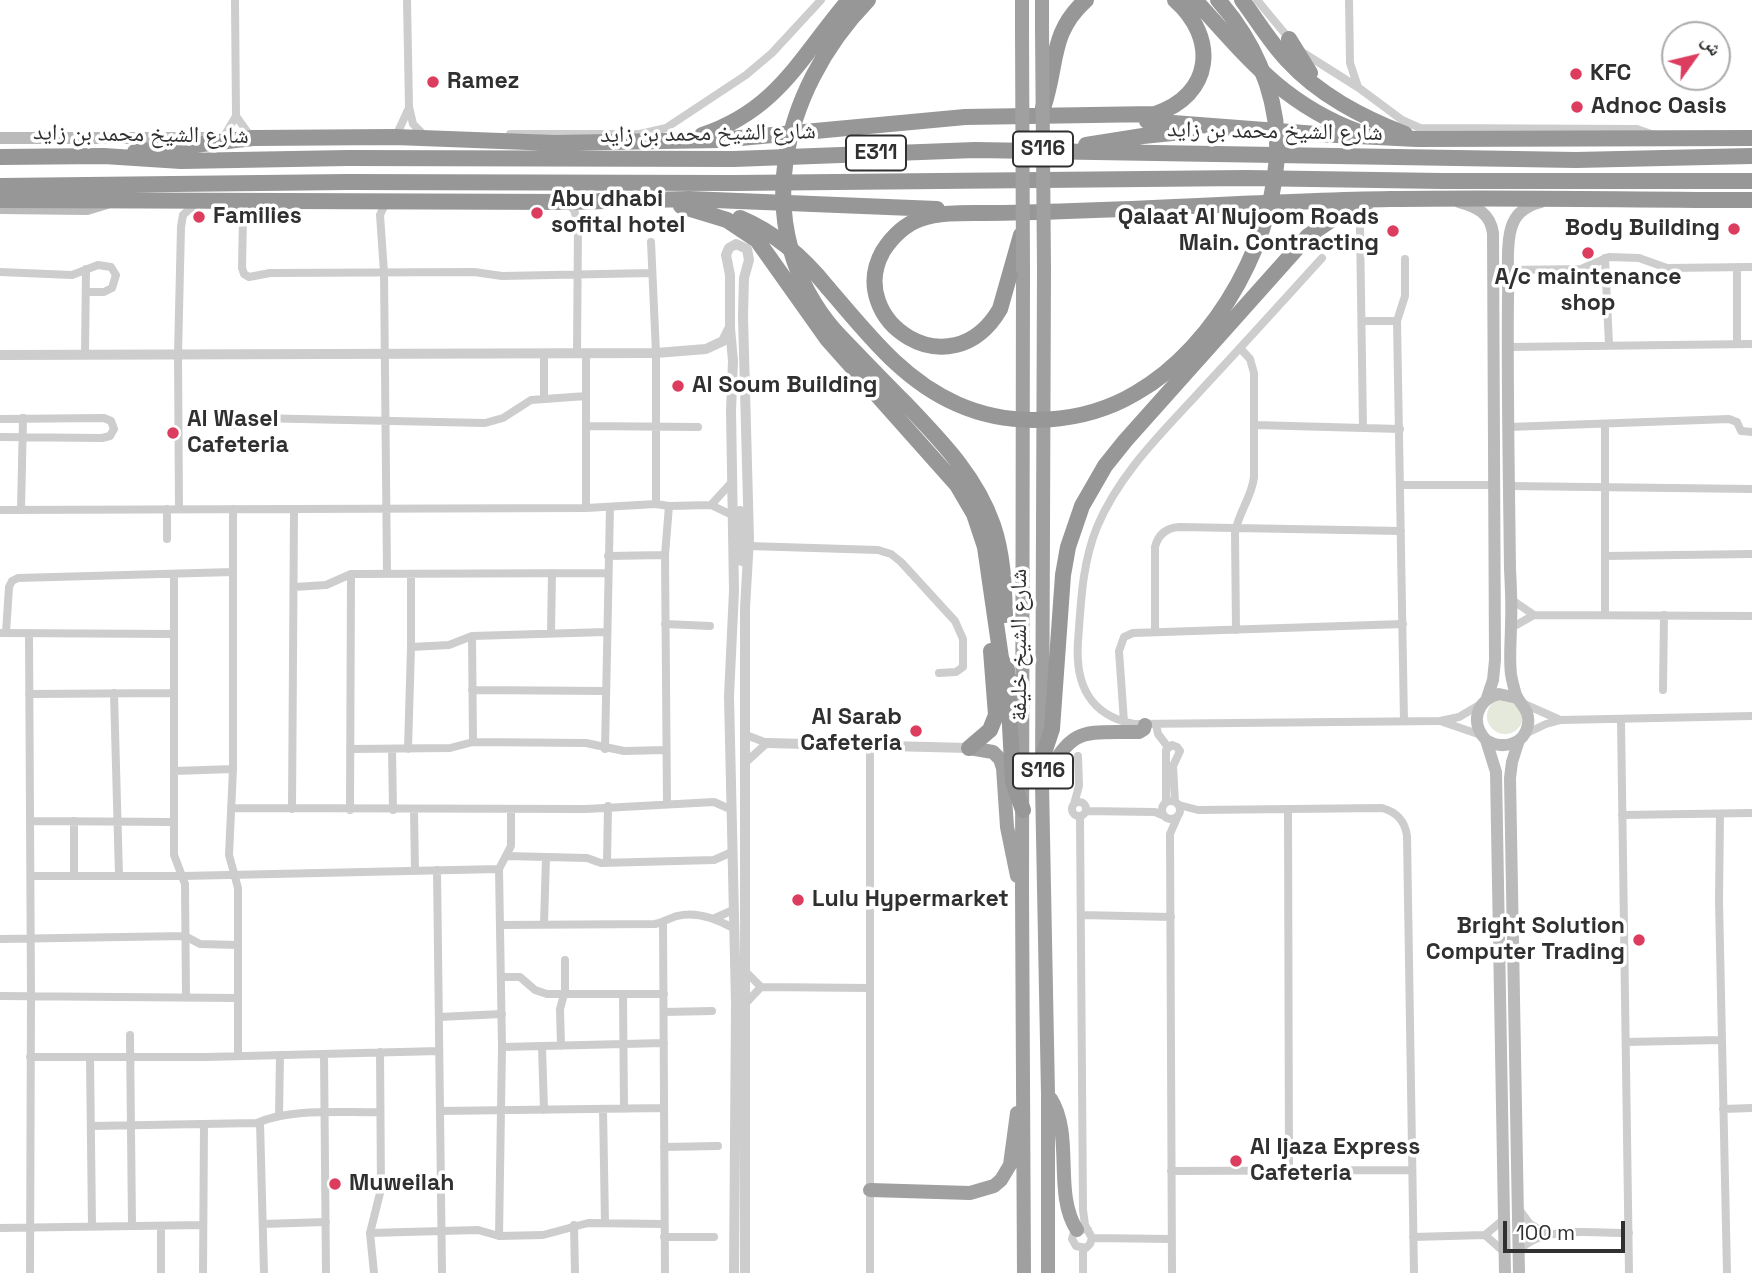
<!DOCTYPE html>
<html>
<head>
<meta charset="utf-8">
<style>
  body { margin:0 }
  #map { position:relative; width:1752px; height:1273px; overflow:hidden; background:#fff; font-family:"Space Grotesk","Noto Naskh Arabic",sans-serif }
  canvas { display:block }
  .north { position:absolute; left:1661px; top:21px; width:70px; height:70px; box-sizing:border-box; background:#fff; border:2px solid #acacac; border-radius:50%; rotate:56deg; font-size:19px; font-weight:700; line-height:28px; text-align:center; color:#303030 }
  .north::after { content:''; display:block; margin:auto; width:24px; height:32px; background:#dc3d5e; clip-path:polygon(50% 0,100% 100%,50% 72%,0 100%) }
  .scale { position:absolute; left:1503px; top:1221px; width:122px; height:32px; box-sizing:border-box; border:4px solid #303030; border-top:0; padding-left:9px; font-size:21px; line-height:24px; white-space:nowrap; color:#303030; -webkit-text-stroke:5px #fff; paint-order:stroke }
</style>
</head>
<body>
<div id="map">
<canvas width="1752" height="1273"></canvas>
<div class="north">ش</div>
<div class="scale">100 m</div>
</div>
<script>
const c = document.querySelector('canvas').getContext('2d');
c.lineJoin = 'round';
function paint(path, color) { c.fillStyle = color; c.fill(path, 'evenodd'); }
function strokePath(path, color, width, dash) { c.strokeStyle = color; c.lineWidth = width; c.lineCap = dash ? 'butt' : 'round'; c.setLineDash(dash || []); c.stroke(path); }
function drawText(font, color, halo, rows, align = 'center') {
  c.font = font + ' "Space Grotesk","Noto Naskh Arabic",sans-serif'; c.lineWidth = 7; c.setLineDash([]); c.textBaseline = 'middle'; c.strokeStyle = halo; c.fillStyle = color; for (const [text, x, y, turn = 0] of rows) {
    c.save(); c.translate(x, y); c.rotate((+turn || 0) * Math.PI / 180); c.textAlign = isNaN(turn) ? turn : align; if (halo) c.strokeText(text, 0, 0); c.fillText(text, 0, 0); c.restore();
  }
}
paint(new Path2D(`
  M1487 716a18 18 0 1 1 36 0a18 18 0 1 1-36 0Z`), '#e5e9dc');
strokePath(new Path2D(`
  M407,0l2,107 4,17 11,11
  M1257,0l34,41
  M1349,0l1,63 8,24
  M1302,52l57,36 43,32 18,8 217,1 17,6
  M236,116l15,21
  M510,134h130l26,-6 80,-53 26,-22 49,-53
  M396,136l12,-26
  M222,140l14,-24 -1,-116
  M386,202l-6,13 4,57 3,302
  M567,202l7,8 4,13 -1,129
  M243,218l-1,50 2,6 5,3 21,-4 204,-1 28,4 150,-3
  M1360,228l3,200
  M651,242l5,111v151
  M1322,258c-39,43 -79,87 -119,130 -39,43 -83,84 -106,139 -15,37 -16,75 -19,115 -3,42 12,74 56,82l306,-3 19,-4 22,-13
  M1605,258l4,87
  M1509,270l72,-1 28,-12 30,1 28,10 85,-1
  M0,272l72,3 26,-10 13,2 5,8 -4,13 -8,4h-18
  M1362,321h35
  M1737,344v-77
  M1509,347l243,-3
  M85,355l1,-86
  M544,399v-46
  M0,419l104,-1 7,3 3,8 -4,7 -8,2 -102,-1
  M1605,424v191
  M222,425h13l19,-7 231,5 18,-5 28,-18 55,-4
  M1255,425l145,4
  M586,426l112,1
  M1509,427l220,-8 8,3 4,9 11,1
  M1401,485h94
  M1509,486l243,3
  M711,505l21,-23
  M586,508v-155
  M167,509v30
  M179,509l-1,-155 3,-127 2,-12 13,-12
  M233,509v260l-4,86 9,33v168
  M0,510l586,-2 70,-4 13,2 42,-1 23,11
  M21,510l2,-92
  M749,546l129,4 13,4 10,8 54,59 8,18v28l-7,5 -17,1
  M608,556l57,-1
  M1605,556l147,-2
  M174,574v281l11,29 1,114
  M294,587l32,-2 25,-11 257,-1
  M1512,600l22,15
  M665,624l45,2
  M1511,628l23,-13 218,1
  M1236,630l-1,-97c3,-20 17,-36 19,-56v-104l-4,-14 -10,-11
  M1155,632v-85c3,-12 11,-19 24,-20l222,4
  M0,633l174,1
  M6,633l3,-46 3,-6 6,-3 215,-6
  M29,633l2,364 -1,276
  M551,633l1,-60
  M472,636l1,106
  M411,647l38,-2 23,-9 134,-4
  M472,690l133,1
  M1663,690l1,-75
  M114,693l5,183
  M29,694l145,-1
  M1522,703l36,16
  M1621,720l8,553
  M1404,721l-7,-400 8,-25v-37
  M1124,722l-5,-71 5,-14 9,-4 270,-9
  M1443,722l38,13
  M1156,724l2,10 10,13
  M1525,734l21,-10 15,-4 191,-4
  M746,735l21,8
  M870,745v528
  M350,749l100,-1 23,-6 113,1 38,8 42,-1
  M392,749l1,61
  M408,749l3,-102v-73
  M605,749l5,-242
  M745,763l22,-20
  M174,771l59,-2
  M1162 810a9 9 0 1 1 18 0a9 9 0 1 1-18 0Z
  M1072 809a7 7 0 1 1 14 0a7 7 0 1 1-14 0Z
  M1166,802v-52l6,-5 5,2 3,4 -7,15 2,36
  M667,804l-2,-249 4,-49
  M1074,804l5,-18 -1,-30
  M1179,805l19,5 184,-2c15,4 23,13 25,28l7,437
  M231,808l355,1 128,-7 16,7
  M292,809l2,-300
  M350,810l1,-236
  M414,810l1,61
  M1288,810l1,359
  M1086,811l69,1 7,3
  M1720,814l-1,87 8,372
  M1622,815l130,-2
  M1080,817l3,393 2,15 7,13 -2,6 -4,4 -10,-2 -4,-7 2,-7 5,-3 9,1
  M30,821l144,1
  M74,821v55
  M506,856l81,2 14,5 113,-3 18,-8
  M607,862l1,-56
  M437,870l5,403
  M31,876h152l316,-7
  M1081,915l90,2
  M715,918l18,-8
  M663,922l2,351
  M544,924l2,-67
  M500,925l155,-1c8,-2 15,-6 22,-8 19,-5 40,3 56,12
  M0,939l185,-3 15,8 38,1
  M746,972l15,15 109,1
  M502,977h18l15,13 12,4h117
  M623,994l1,115
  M0,996l238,2
  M745,1004l16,-17
  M664,1012l48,-1
  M439,1017l63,-3
  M130,1035l2,191
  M1626,1042l95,-2
  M542,1046l2,64
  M561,1046l-1,-37 5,-18v-31
  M502,1047l162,-4
  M324,1054l2,219
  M30,1057h176l233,-6
  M90,1057l2,169
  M603,1109l2,114
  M1723,1109l29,-1
  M440,1111l224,-3
  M279,1116l1,-61
  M260,1122l4,151
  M91,1126l166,-3c34,-15 85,-10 123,-11
  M664,1147l54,-1
  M1171,1171l241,-1
  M1519,1209l11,15 16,10
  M263,1224l63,-2
  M574,1225l1,48
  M161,1226v47
  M0,1228l203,-3
  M370,1233l108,-3 21,6 44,-1 45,-12 76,1
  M1485,1235l18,16
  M499,1236l3,-189 -3,-178 12,-23v-37
  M664,1237h50
  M1413,1237l72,-2 19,-16
  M1092,1238l79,1
  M1083,1248v25
  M1519,1251c22,-27 78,-17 110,-18
  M203,1273l1,-149
  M374,1273l-4,-40 11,-44 -1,-137
  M1172,1273l-2,-439 7,-16`), '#cdcdcd', 8);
strokePath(new Path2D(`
  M0,355l656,-2 50,-4 17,-8 6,-12
  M740,511l2,50
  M767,743l202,5
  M734,1273l2,-269 -7,-308 5,-105 -3,-180 2,-50 -3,-33v-53l-4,-20 3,-7 7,-4 11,5 2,11 -5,18 -1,38 6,223 -4,69v665`), '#cdcdcd', 10);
strokePath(new Path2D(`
  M0,138h211
  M1459,202c18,5 31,11 34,31l2,427 -2,20 -6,18
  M0,208l87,1 20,-6
  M1517,698l-18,-4c-23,6 -29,29 -13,46 16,10 39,5 42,-16 2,-14 -7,-18 -12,-29 -2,-7 -4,-14 -5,-21 -2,-17 0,-33 0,-50 1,-18 0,-36 -1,-55 -1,-90 -3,-181 -2,-272 1,-20 -3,-56 5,-74 5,-12 16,-18 28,-21
  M1486,740l10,32 9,501
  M1519,740l-7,22 -2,16 9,495`), '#bababa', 12);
strokePath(new Path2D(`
  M1042,0v30
  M1022,31v-31
  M1023,269l-1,620 2,384
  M1044,269l-2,515 6,310v179
  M969,748l24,4 7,7 3,9 4,59 10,49
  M1045,780c28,-55 37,-47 94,-48l5,-3 1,-4
  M1051,1099c23,37 2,95 26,131
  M870,1190l100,3 24,-7 7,-6 9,-15 7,-52`), '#a0a0a0', 14);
strokePath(new Path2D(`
  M1195,0c52,57 88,104 164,132
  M1242,0c15,20 28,42 45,60 32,35 75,57 118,74
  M1289,39l21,34
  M1043,108c15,-43 6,-75 43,-108
  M1147,121l170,13 100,5 335,-1
  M702,135c76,-25 99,-79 147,-135
  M1086,145l57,-9 49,-5
  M135,152l118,-14 142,-1 159,6 165,-3 246,-23 190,-3c58,-19 63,-76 20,-114
  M0,157l104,-1 77,5 166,-3 387,1 241,-9 601,10 176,-4
  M0,186l347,-4 387,1 512,-5 196,3h310
  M0,200l567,2 122,-3 248,10
  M681,206l46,14 30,20 71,100 129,145 17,29 11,33 16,111 7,19
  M740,218c36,15 64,40 88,70
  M1021,235l-21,74c-49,84 -156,11 -117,-58 9,-14 21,-26 37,-32 20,-7 45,-6 65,-6 135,-1 270,-12 405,-14 121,-2 242,1 362,1
  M835,331c23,24 47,49 71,73 35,37 70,72 87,121 10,29 11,60 12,90
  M1007,669l6,113 10,28
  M969,748l21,-18 6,-15 -5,-64
  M1043,756l9,-27 11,-154 5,-28 14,-41 23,-40 20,-25 183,-205 29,-20 28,-10`), '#979797', 16);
strokePath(new Path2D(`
  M1042,30l2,239
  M1022,31l1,238`), '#a0a0a0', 14);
strokePath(new Path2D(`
  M828,288c39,45 74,92 129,116 56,25 127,20 179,-11 81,-46 144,-161 141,-254 -2,-51 -25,-101 -59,-139
  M835,331c-88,-102 -55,-240 33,-331`), '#979797', 16);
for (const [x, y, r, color] of [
  [1576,74,7,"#dc3d5e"],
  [433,82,7,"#dc3d5e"],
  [1577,107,7,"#dc3d5e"],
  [537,213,7,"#dc3d5e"],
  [199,217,7,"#dc3d5e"],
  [1734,229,7,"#dc3d5e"],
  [1393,231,7,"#dc3d5e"],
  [1588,253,7,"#dc3d5e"],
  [678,386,7,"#dc3d5e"],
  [173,433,7,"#dc3d5e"],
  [916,731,7,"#dc3d5e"],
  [798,900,7,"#dc3d5e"],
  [1639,940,7,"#dc3d5e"],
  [1236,1161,7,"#dc3d5e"],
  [335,1184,7,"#dc3d5e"]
]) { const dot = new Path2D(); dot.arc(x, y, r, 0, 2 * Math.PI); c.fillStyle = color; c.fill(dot); strokePath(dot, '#fff', 2.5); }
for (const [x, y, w] of [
  [1043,149,60],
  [876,153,60],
  [1043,771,60]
]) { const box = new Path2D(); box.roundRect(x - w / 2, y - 17.5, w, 35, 5); c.fillStyle = '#fff'; c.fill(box); strokePath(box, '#303030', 2); }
drawText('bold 21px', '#303030', null, [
  ["S116",1043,149],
  ["E311",876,153],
  ["S116",1043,771]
]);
drawText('bold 23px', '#303030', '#fff', [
  ["KFC",1590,74],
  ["Ramez",447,82],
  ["Adnoc Oasis",1591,107],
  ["Abu dhabi",551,200],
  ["sofital hotel",551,226],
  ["Families",213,217],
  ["Qalaat Al Nujoom Roads",1379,218,"right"],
  ["Main. Contracting",1379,244,"right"],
  ["Body Building",1720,229,"right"],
  ["A/c maintenance",1588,278,"center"],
  ["shop",1588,304,"center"],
  ["Al Soum Building",692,386],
  ["Al Wasel",187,420],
  ["Cafeteria",187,446],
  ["Al Sarab",902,718,"right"],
  ["Cafeteria",902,744,"right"],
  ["Lulu Hypermarket",812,900],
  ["Bright Solution",1625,927,"right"],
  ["Computer Trading",1625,953,"right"],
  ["Al Ijaza Express",1250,1148],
  ["Cafeteria",1250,1174],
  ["Muweilah",349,1184]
], 'left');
drawText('23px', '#303030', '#fff', [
  ["شارع الشيخ محمد بن زايد",1275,132,1],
  ["شارع الشيخ محمد بن زايد",708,134,-1],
  ["شارع الشيخ محمد بن زايد",141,135,1],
  ["شارع الشيخ خليفة",1020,645,-90]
]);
</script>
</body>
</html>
